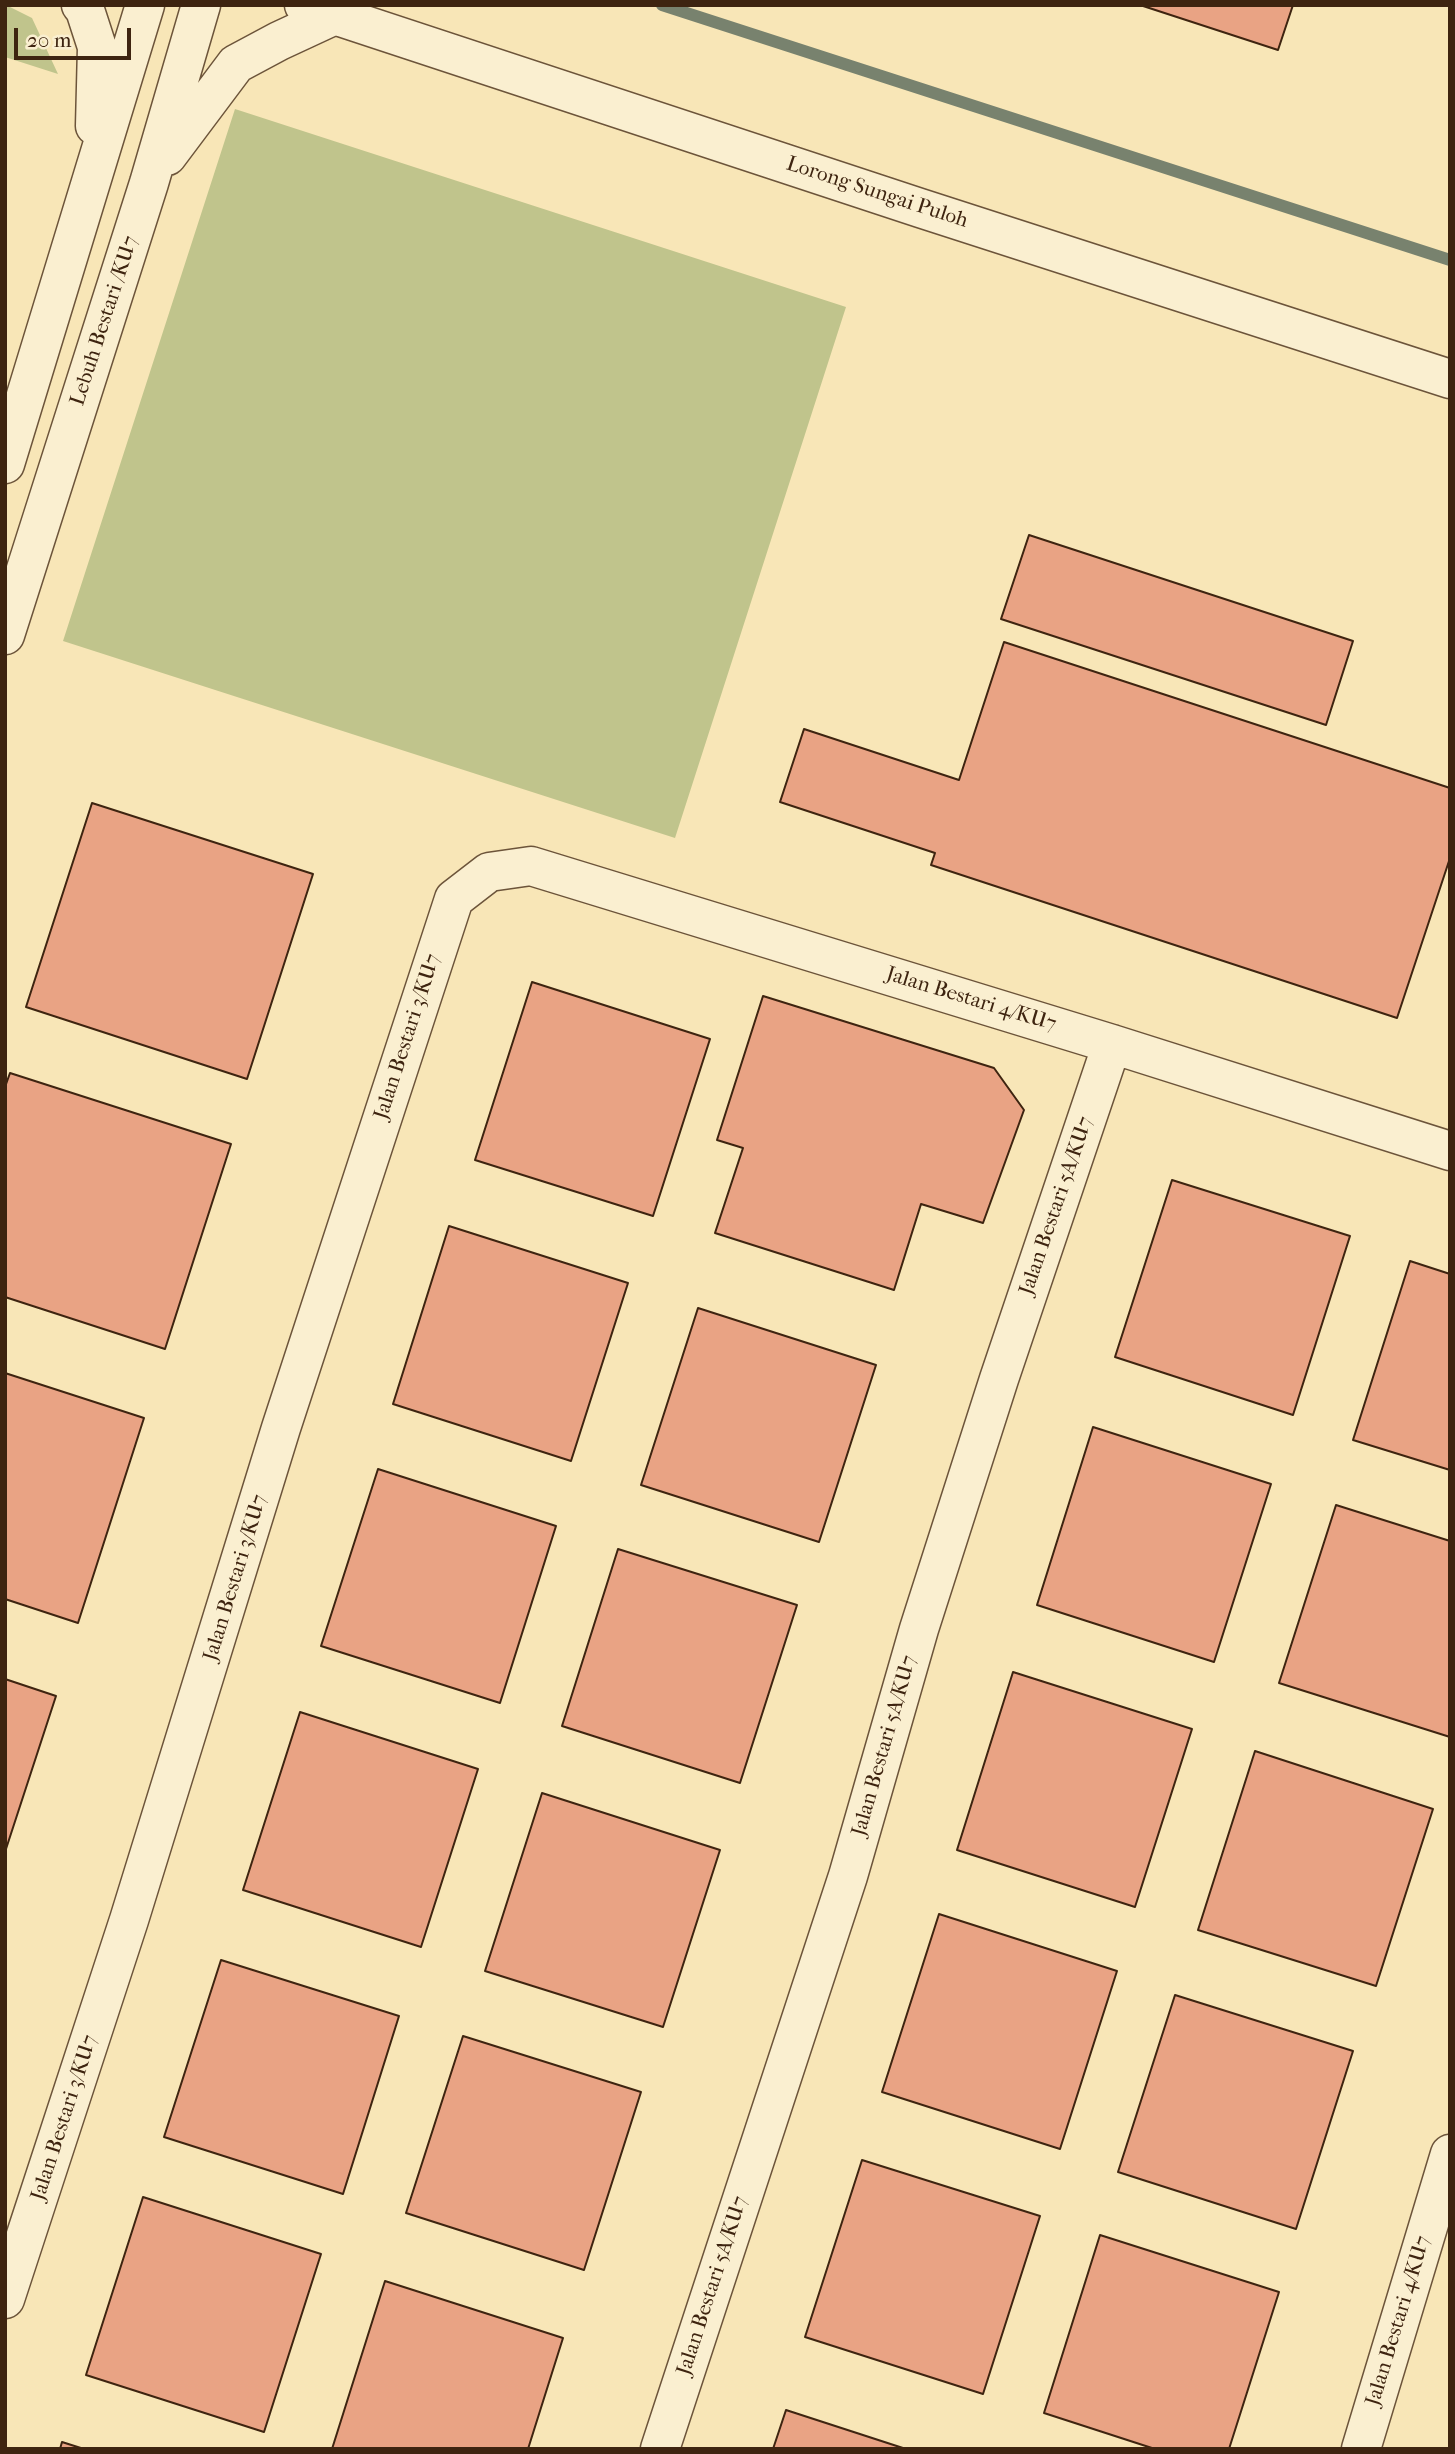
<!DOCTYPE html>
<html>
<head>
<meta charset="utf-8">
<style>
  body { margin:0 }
  #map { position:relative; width:1455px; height:2454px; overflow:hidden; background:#f8e6b7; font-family:"IM FELL French Canon",serif }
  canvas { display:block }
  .frame { position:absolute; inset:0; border:7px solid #3e2410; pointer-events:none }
  .scale { position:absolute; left:14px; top:28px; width:117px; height:32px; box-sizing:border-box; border:4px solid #3e2410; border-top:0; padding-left:9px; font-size:21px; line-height:24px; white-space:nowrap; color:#3e2410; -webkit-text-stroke:5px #faefd0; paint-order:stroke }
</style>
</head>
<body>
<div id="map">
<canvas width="1455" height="2454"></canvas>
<div class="frame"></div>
<div class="scale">20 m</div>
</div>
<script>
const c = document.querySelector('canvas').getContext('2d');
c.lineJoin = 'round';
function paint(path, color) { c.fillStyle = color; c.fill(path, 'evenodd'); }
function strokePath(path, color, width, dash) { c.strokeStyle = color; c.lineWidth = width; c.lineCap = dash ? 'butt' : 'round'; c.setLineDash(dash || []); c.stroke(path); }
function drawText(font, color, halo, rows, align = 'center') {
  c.font = font + ' "IM FELL French Canon",serif'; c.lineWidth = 7; c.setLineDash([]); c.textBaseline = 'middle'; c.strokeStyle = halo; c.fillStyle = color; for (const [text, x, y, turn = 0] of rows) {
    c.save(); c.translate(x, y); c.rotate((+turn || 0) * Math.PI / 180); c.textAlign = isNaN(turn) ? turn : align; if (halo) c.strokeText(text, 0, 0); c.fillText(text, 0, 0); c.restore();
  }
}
paint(new Path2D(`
  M6,5l26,13 26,56 -53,-17z
  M235,109l611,198 -171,531 -612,-197z`), '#c0c48c');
strokePath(new Path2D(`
  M662,5l788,255`), '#78826e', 12);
const building = new Path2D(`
  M1140,5h153l-15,45z
  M1029,535l324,106 -27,84 -325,-106z
  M1004,642l446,146v70l-53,160 -466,-153 4,-12 -155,-51 24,-73 155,51z
  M92,803l221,71 -66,205 -221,-72z
  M532,982l178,57 -57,177 -178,-56z
  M763,996l231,72 30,42 -41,113 -62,-19 -27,86 -179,-57 28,-85 -26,-8z
  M10,1073l221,71 -66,205 -160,-52v-210z
  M1172,1180l178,56 -57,179 -178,-58z
  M449,1226l179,57 -57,178 -178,-57z
  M1410,1261l40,13v196l-97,-30z
  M698,1308l178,57 -57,177 -178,-57z
  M5,1373l139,45 -66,205 -73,-24z
  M1093,1427l178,57 -57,178 -177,-57z
  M378,1469l178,57 -56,177 -179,-57z
  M1336,1505l114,36v196l-171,-54z
  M618,1549l179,56 -57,178 -178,-57z
  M1013,1672l179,57 -57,178 -178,-57z
  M5,1679l51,17 -51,156z
  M300,1712l178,57 -57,178 -178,-57z
  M1255,1751l178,58 -57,177 -178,-56z
  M542,1793l178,57 -57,177 -178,-56z
  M939,1914l178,57 -57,178 -178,-57z
  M221,1960l178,56 -56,178 -179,-57z
  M1175,1995l178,56 -57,178 -178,-57z
  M463,2036l178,56 -57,178 -178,-57z
  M862,2160l178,56 -57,178 -178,-57z
  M143,2197l178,57 -57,178 -178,-57z
  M1100,2235l179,57 -50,157h-74l-111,-36z
  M385,2281l178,57 -35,111h-196z
  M786,2410l120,39h-133z
  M62,2442l22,7h-24z`);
paint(building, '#e9a384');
strokePath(building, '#3e2410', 2);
const minor = new Path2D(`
  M81,5l4,5 12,37 -2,79
  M304,5l616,203 530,171
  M167,156l69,-92 43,-23 56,-26
  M5,464l140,-459
  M5,635l144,-452 52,-178
  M5,2299l124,-379 152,-492 173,-529 35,-27 42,-6 581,178 338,107
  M660,2449l188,-573 71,-247 80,-250 113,-335
  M1361,2449l89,-295`);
strokePath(minor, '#6c543a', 41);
strokePath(minor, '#faefd0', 38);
drawText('21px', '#3e2410', '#faefd0', [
  ["Lorong Sungai Puloh",877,193,18],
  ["Lebuh Bestari /KU7",105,321,-72],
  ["Jalan Bestari 4/KU7",971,1000,17],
  ["Jalan Bestari 3/KU7",408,1037,-72],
  ["Jalan Bestari 5A/KU7",1057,1206,-71],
  ["Jalan Bestari 3/KU7",236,1578,-73],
  ["Jalan Bestari 5A/KU7",885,1746,-74],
  ["Jalan Bestari 3/KU7",65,2118,-72],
  ["Jalan Bestari 5A/KU7",713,2286,-72],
  ["Jalan Bestari 4/KU7",1399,2321,-73]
]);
</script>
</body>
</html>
